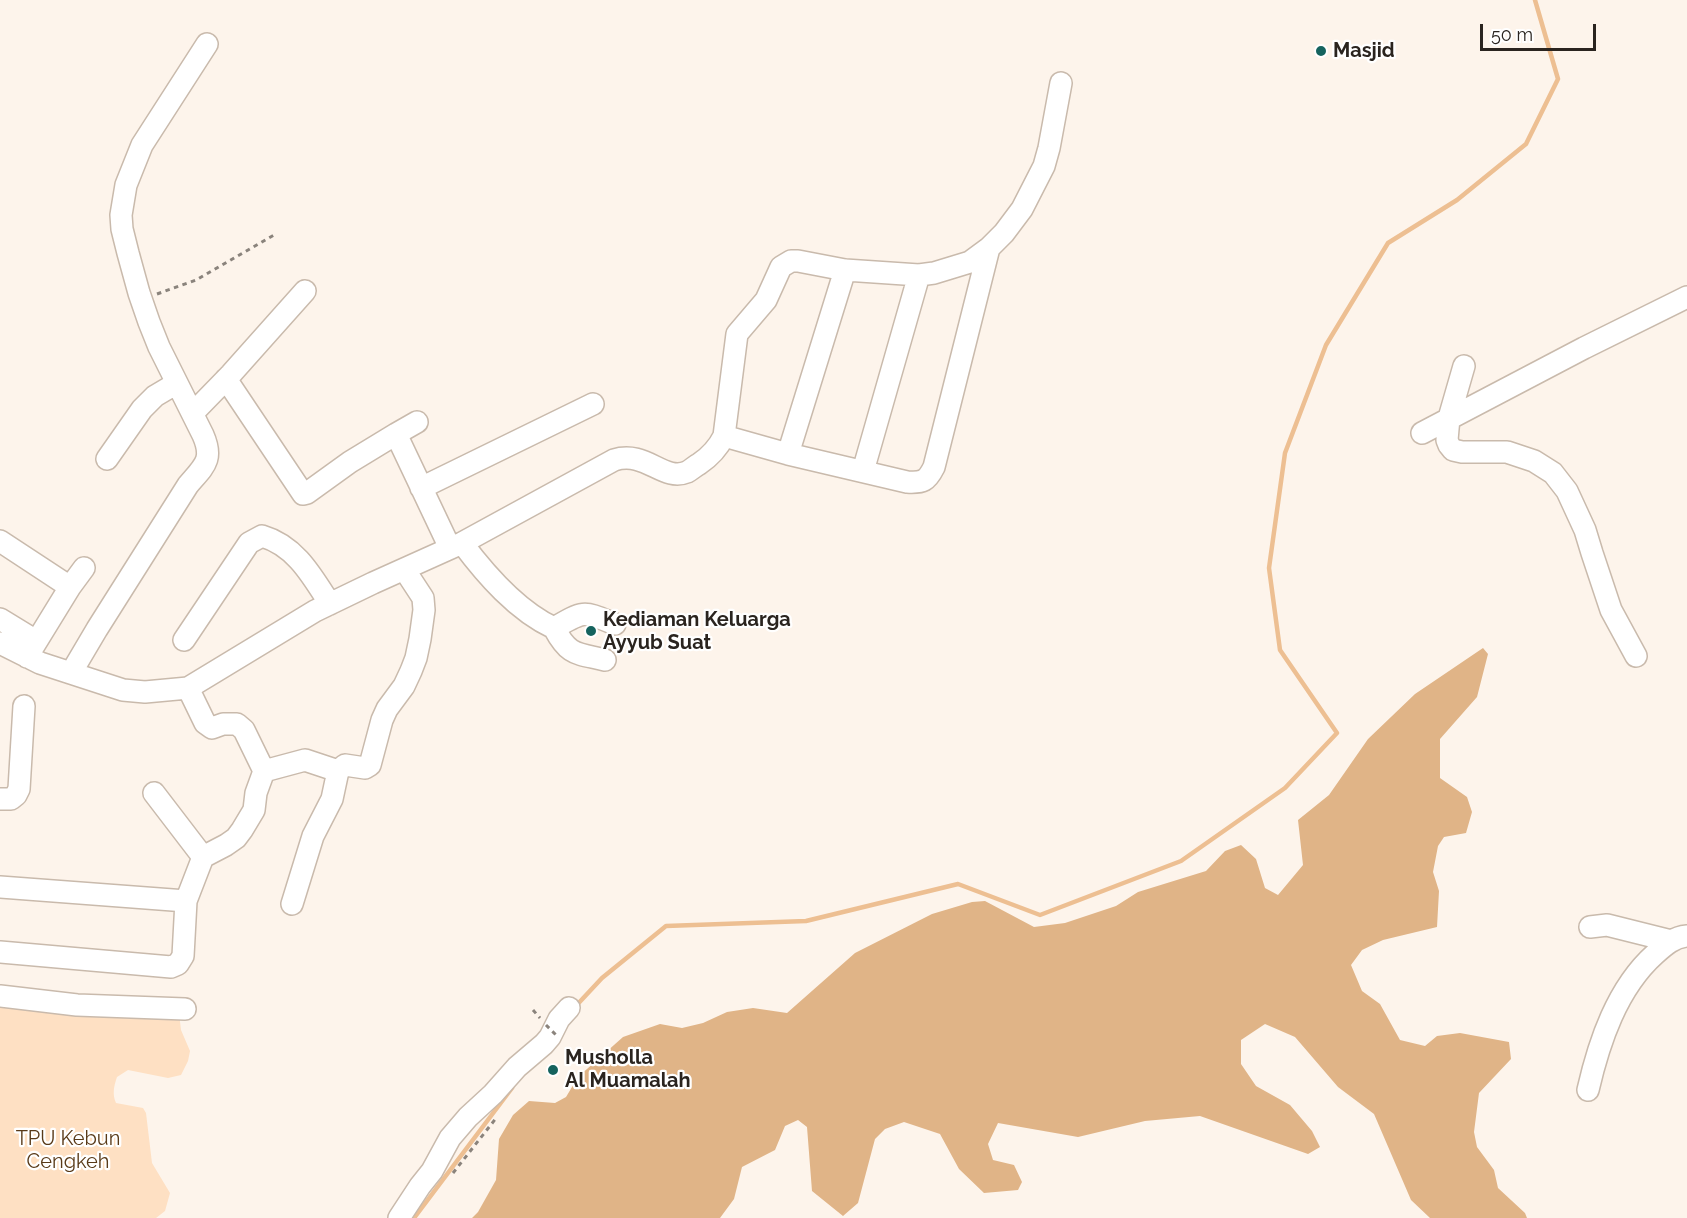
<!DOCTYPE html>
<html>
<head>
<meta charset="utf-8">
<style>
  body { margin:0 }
  #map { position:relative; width:1687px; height:1218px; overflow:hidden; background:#fdf4eb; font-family:Raleway,sans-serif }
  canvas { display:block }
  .scale { position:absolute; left:1480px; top:24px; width:116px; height:27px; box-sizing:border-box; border:3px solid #2a241f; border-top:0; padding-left:8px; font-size:18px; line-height:21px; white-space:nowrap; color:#2a241f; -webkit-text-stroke:4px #fff; paint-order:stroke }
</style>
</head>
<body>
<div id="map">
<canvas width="1687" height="1218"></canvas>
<div class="scale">50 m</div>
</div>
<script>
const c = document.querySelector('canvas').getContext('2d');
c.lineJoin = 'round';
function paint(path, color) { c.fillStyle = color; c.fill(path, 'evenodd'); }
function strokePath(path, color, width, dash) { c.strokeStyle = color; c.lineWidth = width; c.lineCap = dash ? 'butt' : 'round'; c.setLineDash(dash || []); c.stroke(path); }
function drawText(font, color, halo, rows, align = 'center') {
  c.font = font + ' Raleway,sans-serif'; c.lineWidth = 4.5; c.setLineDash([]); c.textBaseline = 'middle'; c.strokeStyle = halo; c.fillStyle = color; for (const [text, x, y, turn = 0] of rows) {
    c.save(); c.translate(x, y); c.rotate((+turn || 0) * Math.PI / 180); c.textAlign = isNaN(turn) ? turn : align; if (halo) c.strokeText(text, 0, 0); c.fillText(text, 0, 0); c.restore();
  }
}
paint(new Path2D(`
  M0,1000l179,13 2,17 9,21 -2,10 -7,14 -13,3 -40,-8 -11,7c-3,9 -5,17 -1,26l27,5 3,5 6,50 18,30 -5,18 -9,7h-156z`), '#fee0c3');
paint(new Path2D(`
  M1483,648l5,6 -11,43 -37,42v39l27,19 5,15 -6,21 -22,4 -6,9 -5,26 6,19 -2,36 -54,13 -21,10 -11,15 11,26 18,13 20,36 25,6 12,-10 23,-3 49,9 2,17 -32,34 -5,39 3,15 17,23 4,18 27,25 2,5h-97l-19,-18 -37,-86 -36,-27 -43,-50 -30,-13 -24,16v24l15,22 34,19 22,26 8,16 -12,7 -108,-38 -55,5 -67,16 -80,-14 -10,21 5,16 21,5 8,17 -4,8 -34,3 -25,-24 -19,-35 -36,-12 -19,7 -10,10 -17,64 -15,13 -31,-25 -5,-64 -9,-7 -13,6 -10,24 -33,17 -8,32 -14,19h-248l6,-6 18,-32 3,-41 14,-24 16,-14 26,2 11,-6 12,-20 45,-40 37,-13 22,4 21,-5 24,-11 26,-4 34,5 68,-60 77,-39 40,-12 13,-1 49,26 31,-4 51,-17 22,-14 68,-21 19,-20 16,-6 15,14 9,29 13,7 25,-30 -5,-45 31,-25 39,-56 47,-45z`), '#e0b487');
strokePath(new Path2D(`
  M574,1008l28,-30 64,-52 140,-5 152,-37 82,31 141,-54 104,-73 52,-55 -57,-83 -11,-82 16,-115 41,-108 62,-102 69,-43 69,-56 32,-65 -23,-79
  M414,1218l98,-130`), '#edbf92', 4.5);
const minor = new Path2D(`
  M1464,366l-15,52 -2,22 2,5 4,5 9,2h45l27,9 19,12 14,18 18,39 7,23 19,57 25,46
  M226,379l77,115 4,-1 43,-31 46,-28 54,114
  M193,413l38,-39 74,-83
  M1422,433l162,-85 103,-51
  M396,434l21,-12
  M724,436l64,18 119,28c16,1 20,-1 27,-15l55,-219
  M788,454l57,-184
  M107,459l35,-50 13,-13 22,-13
  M863,471l56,-196
  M421,488l172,-84
  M0,541l70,46
  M462,543c24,32 55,68 92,85 31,-18 29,-17 61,-4
  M0,619l36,22
  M554,628c15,28 22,25 51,32
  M184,640l65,-97 13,-7c34,10 50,40 68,68
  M0,643l40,20 83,27 22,2 43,-4 127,-77 58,-28 89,-40 152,-83c32,-10 49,22 73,12 4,-2 8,-6 12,-8 12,-8 19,-16 25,-28l13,-102 29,-34 15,-33 10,-6h7l47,9 74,5 15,-2 36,-11 19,-14 15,-15 18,-24 22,-43 5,-18 12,-65
  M27,657l43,-70 14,-19
  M71,673l26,-44 91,-144c16,-19 26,-25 15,-50l-44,-88 -10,-25 -10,-29 -11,-40 -6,-24 -1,-14 5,-30 16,-40 65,-101
  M264,771l41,-11 33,11
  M154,793l49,64
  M0,799h11l5,-4 3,-6 5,-83
  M0,887l186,14 -3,55 -5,8 -7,3 -171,-15
  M186,901l17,-44 23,-12 10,-7 6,-8 12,-20 2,-17 8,-22 -20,-41 -7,-6h-14l-11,4 -7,-5 -17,-35
  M292,904l21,-68 19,-37 6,-28 7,-6 20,3 5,-3 12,-45 5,-11 17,-23 7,-15 5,-13 4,-19 4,-29 -1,-12 -19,-29
  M1590,927l17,-2 64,16
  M0,996l77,9 108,4
  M1588,1090c11,-48 29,-102 67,-136 10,-9 19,-17 32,-18
  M399,1218l21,-32 12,-15 18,-33 18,-21 25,-23 24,-27 27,-23 6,-7 9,-18 10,-11`);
strokePath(minor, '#c9baac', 24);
strokePath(new Path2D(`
  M157,294l39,-14 78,-45
  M533,1010l7,8
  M453,1173l44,-56`), '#8a837c', 3, [4.5, 4.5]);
strokePath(minor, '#fff', 21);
strokePath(new Path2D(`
  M546,1025l12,12`), '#8a837c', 3, [4.5, 4.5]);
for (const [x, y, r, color] of [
  [1321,51,6,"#15635e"],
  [591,631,6,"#15635e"],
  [553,1070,6,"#15635e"]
]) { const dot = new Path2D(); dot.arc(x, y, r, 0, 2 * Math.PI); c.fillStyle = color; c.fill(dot); strokePath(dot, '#fff', 2); }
drawText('bold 20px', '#2a241f', '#fff', [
  ["Masjid",1333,51],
  ["Kediaman Keluarga",603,620],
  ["Ayyub Suat",603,643],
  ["Musholla",565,1058],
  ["Al Muamalah",565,1081]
], 'left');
drawText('20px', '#593a18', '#fff', [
  ["TPU Kebun",68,1139],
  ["Cengkeh",68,1162]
]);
</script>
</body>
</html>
